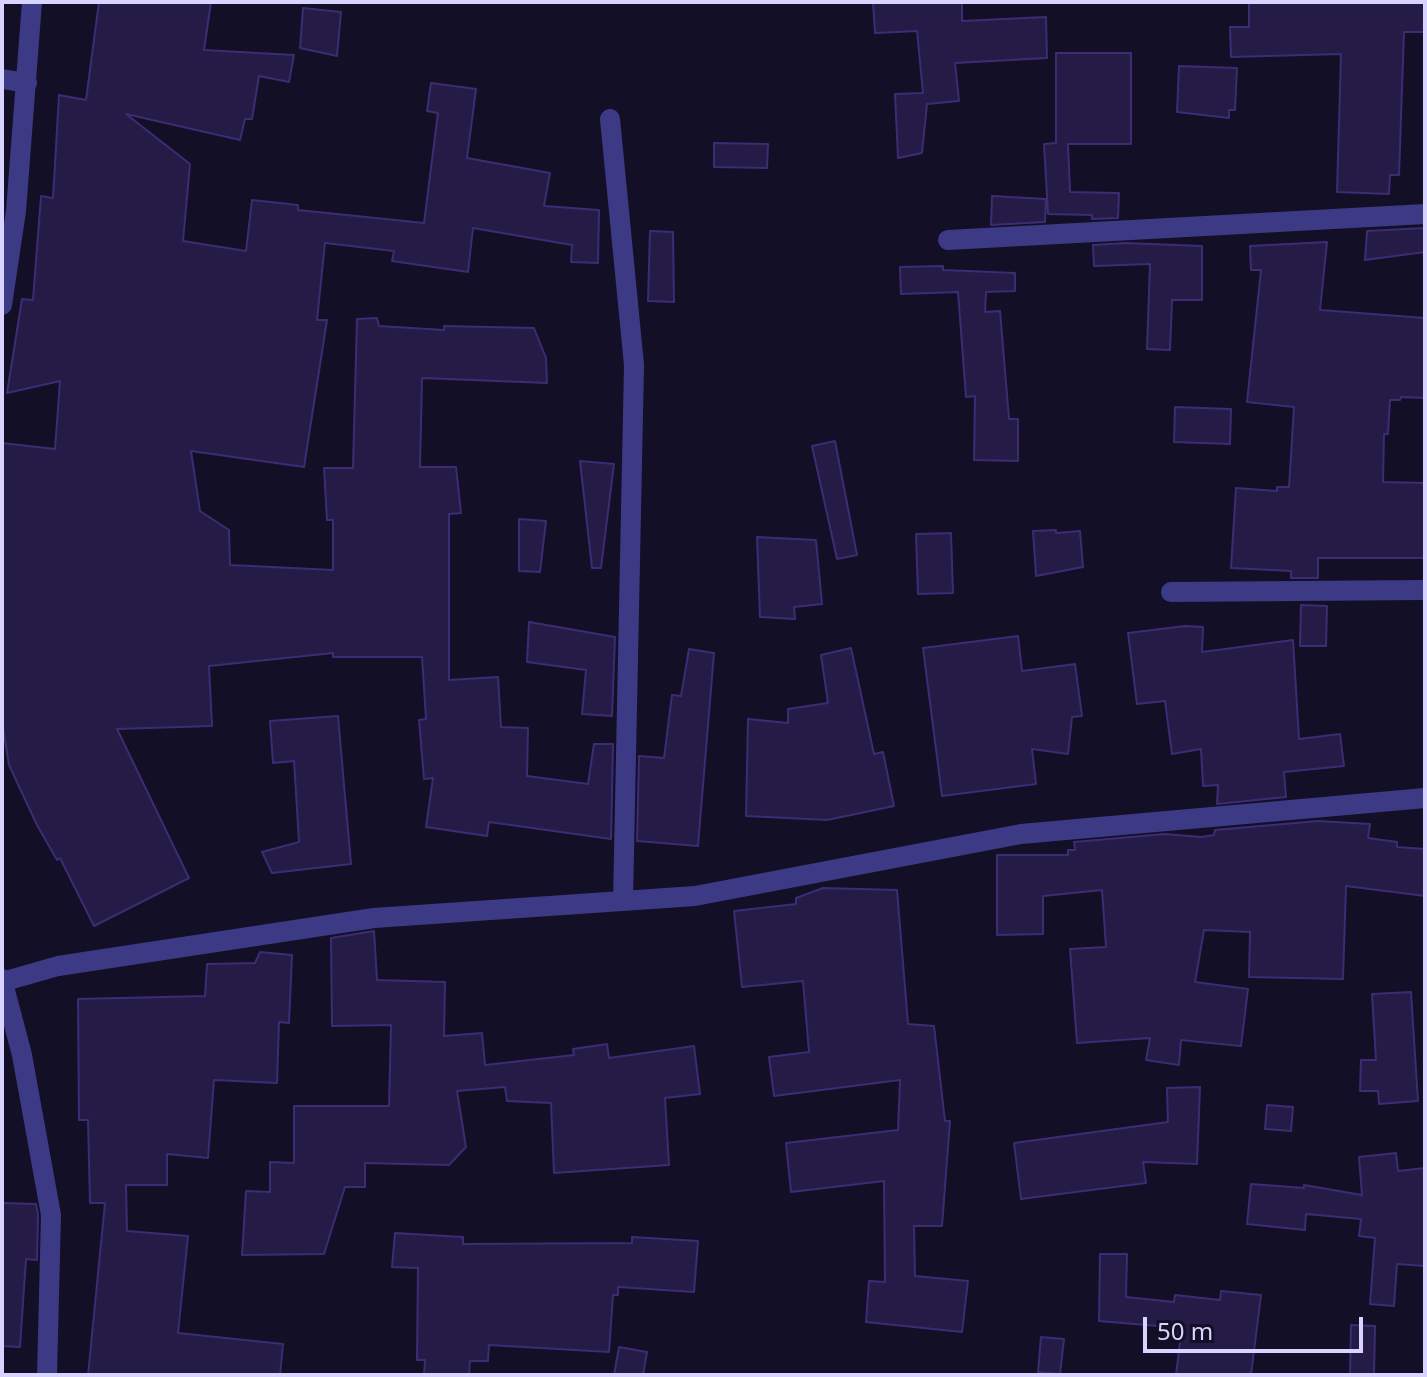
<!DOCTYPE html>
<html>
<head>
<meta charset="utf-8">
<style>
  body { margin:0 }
  #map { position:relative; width:1427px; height:1377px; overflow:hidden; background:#130f26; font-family:"Noto Sans",sans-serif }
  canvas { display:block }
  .frame { position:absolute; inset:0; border:4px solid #d9d4ff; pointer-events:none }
  .scale { position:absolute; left:1143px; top:1317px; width:220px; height:36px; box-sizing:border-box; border:4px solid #d9d4ff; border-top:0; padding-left:10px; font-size:24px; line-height:28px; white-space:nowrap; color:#d9d4ff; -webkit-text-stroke:6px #130f26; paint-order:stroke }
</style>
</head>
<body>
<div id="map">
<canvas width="1427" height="1377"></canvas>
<div class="frame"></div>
<div class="scale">50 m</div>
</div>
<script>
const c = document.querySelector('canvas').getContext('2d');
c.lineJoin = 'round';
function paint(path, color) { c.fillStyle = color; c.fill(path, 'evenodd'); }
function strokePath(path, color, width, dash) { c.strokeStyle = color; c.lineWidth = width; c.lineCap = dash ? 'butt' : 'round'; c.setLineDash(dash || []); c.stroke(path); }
const building = new Path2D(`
  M99,2h112l-7,48 90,5 -5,27 -30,-6 -7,43h-7l-5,21 -114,-26 64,50 -7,77 63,10 6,-51 46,5v5l126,13 14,-110 -11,-2 4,-28 45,6 -9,69 83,15 -6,33 55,4 -1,53 -27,-1 1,-17 -99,-17 -5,44 -76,-11 2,-10 -69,-8 -8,77h10l-23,147 -113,-16 9,60 29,19 1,35 103,5v-50h-6l-3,-52h29l4,-149 20,-1 2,8 65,4v-4l90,2 12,30 1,25 -125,-5 -2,89h36l5,46 -12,1v166l49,-3 3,50 27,1 -1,48 61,8 6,-40h19l-2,95 -122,-17 -2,14 -61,-9 7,-49 -9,1 -5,-59 7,-1 -4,-62h-89v-4l-124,13 3,60 -95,3 72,149 -95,48 -34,-68 -3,2 -20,-35 -28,-60 -7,-44v-278l53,6 5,-68 -53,12 15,-94 11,1 8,-104 12,2 6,-103 27,5z
  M873,2h89v19l84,-4 1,41 -92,5 4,38 -32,3 -5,49 -24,5 -3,-64 28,-1 -6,-62 -42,2z
  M1249,2h176v30h-21l-5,143h-9l-1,19 -52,-2 4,-138 -110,3 -1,-30h19z
  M303,8l38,4 -4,44 -37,-8z
  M1056,53h75v91h-63l2,48 49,1 -1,25 -26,1v-4l-44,-1 -4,-70 12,-1z
  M1179,66l58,2 -2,42h-6v8l-52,-6z
  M714,143l54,1 -1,24 -53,-1z
  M992,196l54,3 -1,23 -54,3z
  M1425,228v24l-60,8 2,-29z
  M650,231l23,1 1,70 -26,-1z
  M1327,242l-7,68 105,8v80l-24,-1 -1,3h-10l-2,34h-4l-1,48 42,1v75h-107v20h-27v-7l-60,-3 5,-80 41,3v-4h12l5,-80 -47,-5 14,-132h-10l-1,-24z
  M1125,243l77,3v54h-30l-2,50 -23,-1 3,-85 -56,2 -1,-21z
  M943,266v4l72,3v18l-29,1 -1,20 15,-1 9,108h9v42l-44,-1 1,-64 -9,1 -8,-105 -57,2 -1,-27z
  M1175,407l56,2 -1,35 -56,-2z
  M835,441l22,114 -20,4 -25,-113z
  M580,461l34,3 -13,104h-9z
  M519,519l27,2 -6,51 -21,-1z
  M1056,530v3l24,-2 3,36 -47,9 -3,-45z
  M951,533l2,60 -35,1 -2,-60z
  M757,537l59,3 6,64 -28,3 1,12 -35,-2z
  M1301,605l26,1 -1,40h-26z
  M529,622l86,15 -3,79 -30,-2 4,-44 -59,-8z
  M1185,626l18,1 -1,25 91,-12 6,99 41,-5 4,32 -60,6 2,25 -69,7 1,-19 -15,1 -2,-37 -29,5 -7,-53 -28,3 -9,-71z
  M1018,636l4,35 53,-7 7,52 -10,1 -4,37 -36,-5 4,35 -94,12 -19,-148z
  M851,648l23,106 9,-2 11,54 -67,14 -81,-4 2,-97 40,4v-14l40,-6 -7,-48z
  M689,649l25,4 -16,193 -61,-5 2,-85 25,2 8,-63 9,1z
  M338,716l13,148 -79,9 -10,-21 37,-10 -5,-81 -21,2 -3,-42z
  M1318,821l52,3 -2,14 29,4v5l28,2v47l-79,-10 -3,93 -94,-2 1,-45 -46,-2 -9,52 53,7 -7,57 -60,-6 -2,25 -33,-5 4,-22 -73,5 -7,-94 36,-2 -4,-57 -59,6v38l-46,1v-80h71v-5h7l-1,-8 91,-8 36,3 13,-2 1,-5z
  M823,888l74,2 11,134 26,2 11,95h5l-8,105h-28l1,50 53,5 -6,51 -96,-10 3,-41 16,1 -1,-101 -93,11 -5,-49 112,-13 2,-50 -126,16 -5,-39 40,-5 -6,-71 -61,6 -8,-76 62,-7v-6z
  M374,931l3,49 68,2 -1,54 38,-3 3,32 89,-10 -1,-6 34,-5 2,14 85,-12 6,48 -35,4 4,67 -115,8 -3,-70 -44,-2 -2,-14 -48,4 9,56 -17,18 -84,-2v24h-20l-21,67 -82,1 4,-64 24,1v-30l24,1v-57h95l2,-81 -59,1 -1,-88z
  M260,952l32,3 -3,68 -10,-1 -2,61 -63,-3 -6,78 -41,-4v31h-41l1,46 61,5 -10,97 105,11 -3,31h-192l17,-172h-15l-2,-83h-9l-1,-121 127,-3 2,-32 48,-1z
  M1411,992l7,109 -39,3 -1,-13h-18l1,-31h15l-4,-66z
  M1200,1087l-3,77 -54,-2 3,21 -125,16 -7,-56 154,-21 -1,-34z
  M1267,1105l26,2 -2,24 -26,-2z
  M1396,1153l2,18 27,-3v98l-28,-2 -3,42 -24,-2 5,-66 -16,-2 2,-17 -55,-5 -1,16 -58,-6 4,-40 53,4v-3l58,10 -3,-38z
  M2,1203l34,1 2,11 -1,45 -11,-1 -6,88 -18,-1z
  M395,1233l68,4v7l169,-1v-6l66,4 -4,51 -76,-5v8h-5l-4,57 -120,-7 -1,16h-18l-1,14h-45l1,-15h-8l1,-92 -26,-1z
  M1100,1254h27l-1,43 48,5 1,-7 45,5 1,-9 40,4 -10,80h-75l5,-41 -11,-2v-5l-71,-6z
  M1351,1325l24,1 -1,49h-24z
  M1041,1337l23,2 -4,35 -22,-2z
  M619,1347l28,5 -4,23h-29z`);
paint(building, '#241b47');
strokePath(building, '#3b2d73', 2);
strokePath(new Path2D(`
  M2,79l25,4
  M610,119l24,246 -11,536
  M948,240l477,-26
  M2,305l14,-94 16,-209
  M1171,592l254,-2
  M2,979l20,76 29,160 -4,160
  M2,982l56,-16 316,-48 321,-22 326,-62 404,-36`), '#3d3a85', 20);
</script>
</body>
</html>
